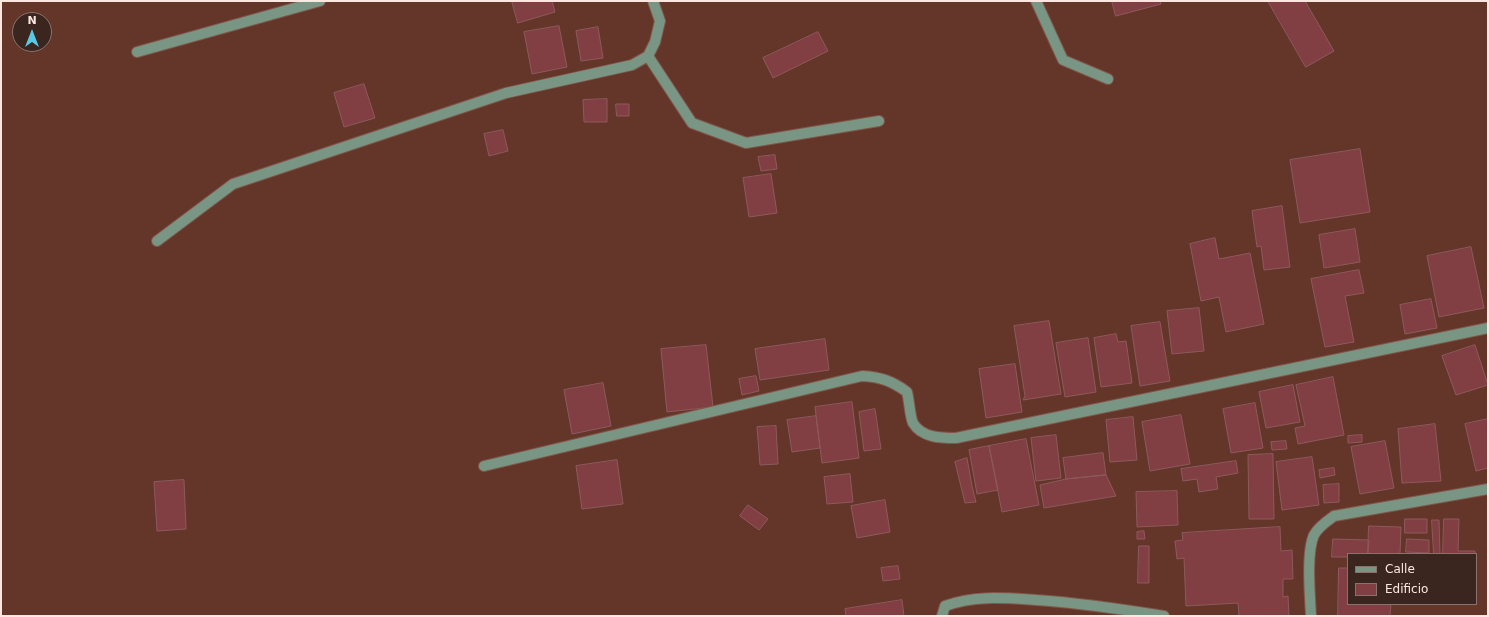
<!DOCTYPE html>
<html>
<head>
<meta charset="utf-8">
<style>
  body { margin:0 }
  #map { position:relative; width:1489px; height:617px; overflow:hidden; background:#643629; font-family:"DejaVu Sans",sans-serif }
  canvas { display:block }
  .frame { position:absolute; inset:0; border:2px solid #fee7e0; pointer-events:none }
  .legend { position:absolute; left:1347px; top:553px; width:130px; height:52px; box-sizing:border-box; background:#3a251f; border:1px solid #88736c; margin:0; padding:5px 7px; list-style:none; font-size:12px; color:#fee7e0 }
  .legend li { display:flex; align-items:center; gap:8px; height:20px }
  .legend b { width:20px; border:1px solid #88736c }
  .north { position:absolute; left:12px; top:12px; width:40px; height:40px; box-sizing:border-box; background:#3a251f; border:1px solid #88736c; border-radius:50%; rotate:0deg; font-size:11px; font-weight:700; line-height:16px; text-align:center; color:#fee7e0 }
  .north::after { content:''; display:block; margin:auto; width:14px; height:18px; background:#59c8e4; clip-path:polygon(50% 0,100% 100%,50% 72%,0 100%) }
</style>
</head>
<body>
<div id="map">
<canvas width="1489" height="617"></canvas>
<div class="frame"></div>
<ul class="legend">
<li><b style="height:5px;background:#799583"></b>Calle</li>
<li><b style="height:11px;background:#813f44"></b>Edificio</li>
</ul>
<div class="north">N</div>
</div>
<script>
const c = document.querySelector('canvas').getContext('2d');
c.lineJoin = 'round';
function paint(path, color) { c.fillStyle = color; c.fill(path, 'evenodd'); }
function strokePath(path, color, width, dash) { c.strokeStyle = color; c.lineWidth = width; c.lineCap = dash ? 'butt' : 'round'; c.setLineDash(dash || []); c.stroke(path); }
const building = new Path2D(`
  M512,1h40l3,11 -37,11z
  M1112,1h48l1,3 -45,12z
  M1268,1h37l29,50 -28,16z
  M559,26l8,41 -35,7 -8,-42z
  M598,27l5,31 -22,3 -5,-30z
  M818,32l10,19 -55,27 -10,-20z
  M364,84l11,34 -31,9 -10,-34z
  M607,99v23h-23l-1,-22z
  M616,104h13v12h-12z
  M503,130l5,21 -19,5 -5,-22z
  M1360,149l10,63 -70,11 -10,-63z
  M775,155l2,14 -16,2 -3,-14z
  M771,174l6,39 -28,4 -6,-39z
  M1282,206l8,61 -26,3 -3,-24 -4,1 -5,-36z
  M1355,229l5,33 -36,6 -5,-33z
  M1215,238l4,21 31,-6 14,71 -38,8 -7,-35 -18,4 -11,-57z
  M1471,247l13,61 -45,9 -12,-61z
  M1359,270l5,23 -19,3 9,46 -29,5 -14,-68z
  M1431,299l6,29 -32,6 -5,-29z
  M1199,308l5,43 -32,3 -5,-43z
  M1049,321l12,73 -38,6 2,-4 -11,-70z
  M1160,322l10,59 -30,5 -9,-60z
  M1116,334l2,8 8,-1 6,42 -31,4 -7,-49z
  M1088,338l8,54 -31,5 -9,-54z
  M825,339l4,31 -69,10 -5,-31z
  M706,345l7,62 -46,5 -6,-63z
  M1475,345l13,40 -32,10 -14,-39z
  M1015,364l7,48 -36,6 -7,-49z
  M756,376l3,15 -17,4 -3,-16z
  M1333,377l11,58 -46,9 -3,-16 10,-2 -9,-41z
  M603,383l8,43 -39,8 -8,-44z
  M1293,385l7,37 -34,6 -7,-36z
  M852,402l7,56 -37,5 -7,-56z
  M1255,403l8,45 -32,5 -8,-44z
  M875,409l6,40 -17,2 -5,-39z
  M1181,415l9,49 -40,7 -8,-49z
  M816,416l4,32 -28,4 -5,-32z
  M1133,417l4,43 -27,2 -4,-42z
  M1488,419v49l-12,3 -11,-47z
  M1435,424l6,57 -39,2 -4,-54z
  M776,426l2,38 -18,1 -3,-38z
  M1056,435l5,43 -25,3 -5,-43z
  M1362,435v7l-14,1v-7z
  M1026,439l13,66 -37,7 -13,-66z
  M1286,441l1,8 -15,1 -1,-8z
  M1385,441l9,47 -34,6 -9,-47z
  M989,446l9,44 -21,4 -8,-44z
  M1103,453l3,22 -40,4 -3,-21z
  M1273,454l1,65h-25l-1,-64z
  M1312,457l7,48 -37,5 -6,-48z
  M967,458l5,28 4,16 -11,1 -10,-41z
  M617,460l6,44 -41,5 -6,-43z
  M1236,461l2,12 -22,4 2,12 -19,3 -2,-13 -14,2 -2,-12z
  M1334,468l1,7 -15,3 -1,-8z
  M850,474l3,28 -26,2 -3,-27z
  M1106,475l10,21 -72,12 -4,-23 26,-6z
  M184,480l2,49 -29,2 -3,-49z
  M1339,484v18l-15,1 -1,-18z
  M1177,491l1,34 -41,2 -1,-35z
  M885,500l5,32 -33,6 -6,-32z
  M748,505l20,14 -9,11 -19,-14z
  M1405,519h22v14h-22z
  M1444,519h15l-1,32h17v3h-32z
  M1432,520h7l1,34h-6z
  M1369,526l32,1 -1,27h-32z
  M1280,527l1,24 11,-1 1,29h-10v18l5,-1 1,20h-50l-1,-13 -52,3 -2,-48 -7,1 -2,-18 8,-1 -1,-7z
  M1144,531l1,8h-8v-7z
  M1333,539l36,1 -1,14h-20v3h-16z
  M1407,539l22,1v13l-23,-1z
  M1139,546h10v37h-11z
  M898,566l2,13 -17,2 -2,-13z
  M1339,568h9v36h43l-1,12h-52z
  M902,600l2,16h-58l-1,-7z`);
paint(building, '#813f44');
strokePath(building, '#8e595c', 1);
const minor = new Path2D(`
  M1036,1l27,59 45,19
  M137,52l183,-51
  M648,56l44,67 54,20 133,-22
  M157,241l76,-57 273,-91 126,-28 16,-9 7,-14 5,-21 -7,-20
  M484,466l378,-90c19,1 30,5 45,16 2,7 3,25 6,31 9,15 28,15 43,15l532,-110
  M942,616l3,-10c30,-11 60,-8 91,-6 43,3 85,9 128,16
  M1311,616c-1,-20 -5,-64 3,-81 4,-8 13,-14 20,-19l154,-27`);
strokePath(minor, '#80564a', 12);
strokePath(minor, '#799583', 10);
</script>
</body>
</html>
